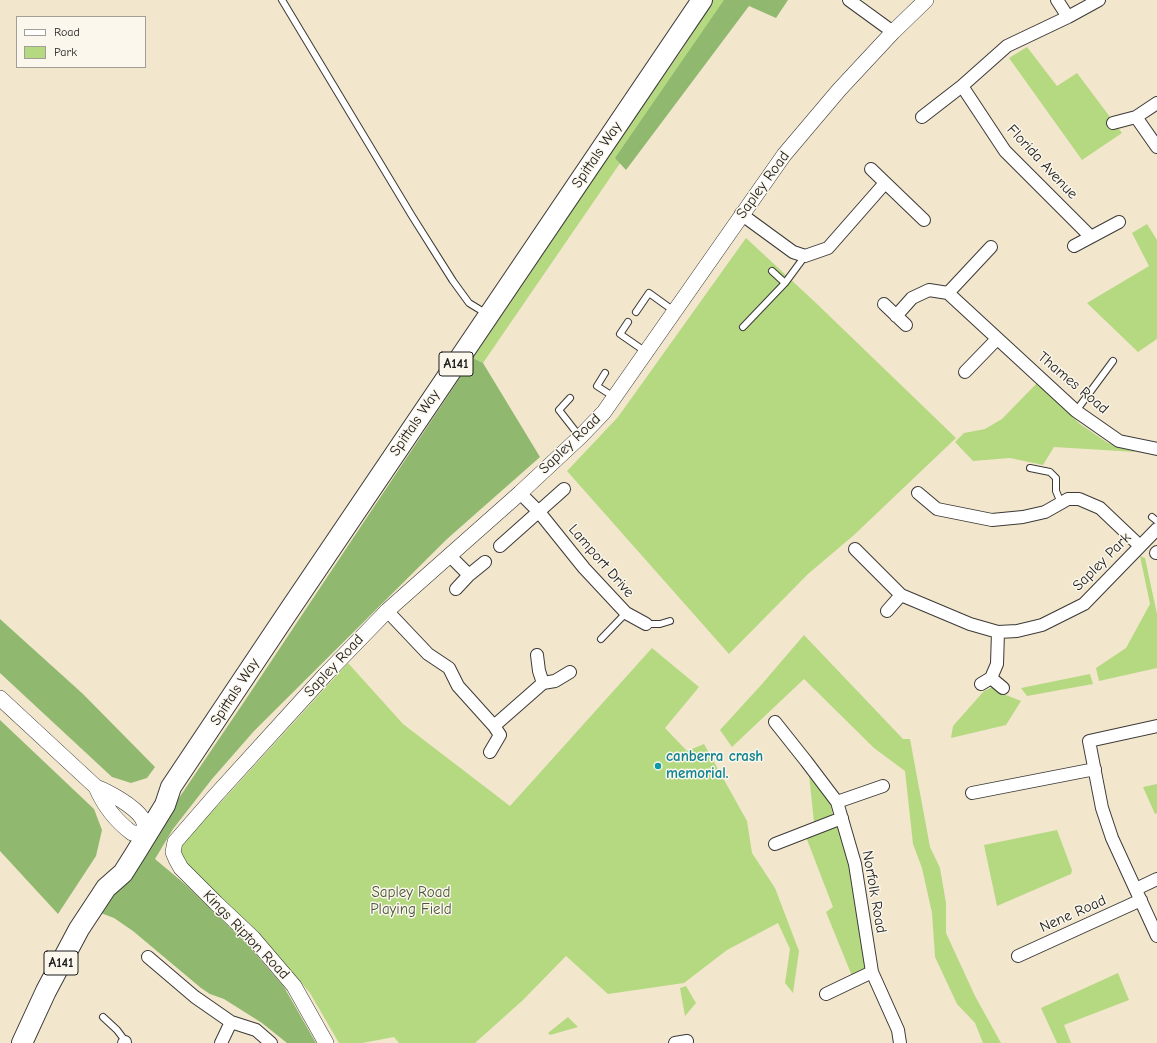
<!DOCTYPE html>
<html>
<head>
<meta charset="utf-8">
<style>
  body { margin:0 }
  #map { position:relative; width:1157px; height:1043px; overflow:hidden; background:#f2e6cd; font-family:"Comic Neue",sans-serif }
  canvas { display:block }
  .legend { position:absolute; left:16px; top:16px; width:130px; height:52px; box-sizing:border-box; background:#fbf7ec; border:1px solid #a29f99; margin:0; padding:5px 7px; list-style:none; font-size:12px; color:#1c1c1c }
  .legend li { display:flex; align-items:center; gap:8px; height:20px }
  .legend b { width:20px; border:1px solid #a29f99 }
</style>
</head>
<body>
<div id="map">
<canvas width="1157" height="1043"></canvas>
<ul class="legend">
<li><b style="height:5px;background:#fff"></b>Road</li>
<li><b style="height:11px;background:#b5d981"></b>Park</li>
</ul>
</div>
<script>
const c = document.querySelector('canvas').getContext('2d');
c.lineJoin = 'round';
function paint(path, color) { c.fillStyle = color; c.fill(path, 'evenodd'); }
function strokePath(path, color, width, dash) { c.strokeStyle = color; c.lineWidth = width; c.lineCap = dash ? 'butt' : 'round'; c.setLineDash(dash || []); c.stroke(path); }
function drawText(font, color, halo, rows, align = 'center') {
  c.font = font + ' "Comic Neue",sans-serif'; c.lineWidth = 3; c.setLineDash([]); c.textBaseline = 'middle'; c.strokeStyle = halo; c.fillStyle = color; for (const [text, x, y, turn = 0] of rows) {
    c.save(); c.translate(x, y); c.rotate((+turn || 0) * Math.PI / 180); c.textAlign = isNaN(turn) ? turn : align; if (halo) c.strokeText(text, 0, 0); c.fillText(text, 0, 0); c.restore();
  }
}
paint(new Path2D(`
  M713,0h19l-249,363 -10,-5 136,-203 75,-108z
  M1027,47l30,39 20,-13 45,60 -40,27 -73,-102z
  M1147,224l10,16v99l-19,13 -51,-49 62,-37 -17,-33z
  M746,238l70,65 140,135 -102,97 -46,39 -79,80 -162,-183 51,-54z
  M1037,383l43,41 28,19 28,9 -82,-5 -11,18 -33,-7 -37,3 -18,-19 9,-9 21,-4 17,-10z
  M1140,556l5,2 12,56v54l-58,13 -3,-13 30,-20 24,-44z
  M804,635l99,104h7l20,108 10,21 6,35v30l29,63 26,47h-18l-8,-20 -18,-19 -22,-47 -3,-44 -10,-45 -9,-24 -8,-73 -31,-23 -70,-69 -72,68 -12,-17 42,-46z
  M652,648l47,39 -34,41 22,23 17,-7 43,77 5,32 23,35 24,63 -6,42 -8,-10 5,-34 -12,-26 -51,27 -43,33 -76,11 -42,-38 -43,44 -48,43h-76l-5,-6 -32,6h-23l-29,-50 -43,-50 -81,-78 -5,-15 2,-10 40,-40 125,-137 55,61 107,82z
  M1090,674l3,10 -66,12 -6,-8z
  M993,687l8,6 20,8 -15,24 -55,13 2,-12 31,-35z
  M809,775l21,28 3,12 -19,7z
  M1157,784v29l-2,1 -12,-27z
  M837,824l13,45 16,101 -14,6 -26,-64 7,-5 -27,-70z
  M1057,830l15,40 -1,4 -74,32 -13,-61z
  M1118,973l11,27 -65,25 7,18h-14l-16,-35z
  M686,986l10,17 -11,13 -5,-28z
  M568,1017l10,10 -28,8 -2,-2z`), '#b5d981');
paint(new Path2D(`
  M724,0h64l-12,18 -27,-12 -123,164 -11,-12z
  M473,358l10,5 57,94 -93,82 -193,192 -42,48 -39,50 -18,30 31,26 61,59 37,43 32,56h-29l-25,-20 -38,-24 -14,-5 -9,-6 -68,-57 -19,-13 -13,-5 143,-211z
  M0,619l83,75 72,73 -8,11 -16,5 -19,-6 -112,-104z
  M0,720l94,89 8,21 -6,26 -38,58 -58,-63z`), '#90b96f');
const service = new Path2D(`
  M282,0l130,216 41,65 16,22 18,11
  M772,271l13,12
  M636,312l13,-19 25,18
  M628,322l-8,12 26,18
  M743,327l42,-44 20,-27
  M605,373l-8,13 17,11
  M570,398l-11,12 21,27
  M1076,411l37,-50
  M1030,468l20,4 6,6v13l5,12
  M1152,517l5,4
  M646,624h14l10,-3
  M601,639l25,-26
  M103,1017l14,13 9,12`);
const minor = new Path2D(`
  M849,0l44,32
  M1057,0l11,17
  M962,86l43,65 86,86
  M922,117l40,-31 45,-40 61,-29 31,-17
  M1136,117l21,30
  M1113,123l23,-6 21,-14
  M871,169l53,51
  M741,214l52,38 12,4 23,-8 57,-65
  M1074,246l45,-24
  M948,293l43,-46
  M884,304l22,21
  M896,316l16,-18 17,-8 19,3 128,118 43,30 38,8
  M965,372l32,-33
  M520,493l19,19 45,56 42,45 20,11
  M918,493l19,16 55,11 31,-3 22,-5 23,-13h11l21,9 40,38
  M500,546l64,-57
  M855,549l46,46 69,29 28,8 19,-1 25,-6 42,-21 73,-75
  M1156,553l1,-1
  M449,555l20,20
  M456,589l13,-14 16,-13
  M388,610l4,6 36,38 21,14 9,18 36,40 6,9 -10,17
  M887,611l14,-16
  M537,655l2,16 4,12 12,-2 15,-9
  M991,678l6,-14 1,-32
  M981,684l10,-6 12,10
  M775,722l31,39 31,41 18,62 17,108 26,58 2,13
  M494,726l49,-43
  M1157,726l-68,15 13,67 10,30 45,98
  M972,793l123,-24
  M837,802l46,-16
  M775,844l67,-26
  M1136,889l21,-10
  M1018,956l123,-56
  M148,957l47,40 36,25 25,8 15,13
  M826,994l46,-22
  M124,1043l1,-1
  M221,1043l10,-21
  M675,1043l12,-2`);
const tertiary = new Path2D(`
  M0,698l96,89c13,5 38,19 46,31 2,4 4,10 5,15h-15c-16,-12 -28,-27 -36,-46
  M326,1043l-32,-57 -41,-48 -37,-35 -35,-35 -5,-9 -3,-7 2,-10 40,-46 110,-121 63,-65 132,-117 60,-56 24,-25 180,-257 55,-65 54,-58 33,-32`);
const trunk = new Path2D(`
  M22,1043l24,-52 33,-62 27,-41 17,-15 12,-19 30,-49 6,-18 115,-172 416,-615`);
strokePath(service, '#3c3a37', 8);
strokePath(minor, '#3c3a37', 14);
strokePath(tertiary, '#3c3a37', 16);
strokePath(trunk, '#3c3a37', 22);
strokePath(service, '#fff', 6);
strokePath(minor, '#fff', 12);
strokePath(tertiary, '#fff', 15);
strokePath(trunk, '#fff', 20);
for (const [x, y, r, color] of [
  [658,766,4,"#0f9aa8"]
]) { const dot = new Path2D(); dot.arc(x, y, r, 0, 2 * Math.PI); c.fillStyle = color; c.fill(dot); strokePath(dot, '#fbf7ec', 1.5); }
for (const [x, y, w] of [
  [456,364,34],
  [61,963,34]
]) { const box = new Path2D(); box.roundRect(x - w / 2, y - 12, w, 24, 3); c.fillStyle = '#fbf7ec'; c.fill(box); strokePath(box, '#1c1c1c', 1); }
drawText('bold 14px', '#1c1c1c', null, [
  ["A141",456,364],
  ["A141",61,963]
]);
drawText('15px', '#1c1c1c', '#fbf7ec', [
  ["Spittals Way",597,155,-56],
  ["Florida Avenue",1042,162,47],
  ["Sapley Road",763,185,-54],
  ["Thames Road",1073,383,40],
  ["Spittals Way",415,423,-56],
  ["Sapley Road",570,444,-44],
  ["Lamport Drive",601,561,49],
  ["Sapley Park",1102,562,-45],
  ["Sapley Road",334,666,-47],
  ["Spittals Way",235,692,-57],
  ["Norfolk Road",874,892,80],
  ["Nene Road",1073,914,-24],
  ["Kings Ripton Road",246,935,46]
]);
drawText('bold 15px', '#0d838f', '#fbf7ec', [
  ["canberra crash",666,757],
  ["memorial.",666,774]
], 'left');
drawText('15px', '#4a553a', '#fbf7ec', [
  ["Sapley Road",411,893],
  ["Playing Field",411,910]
]);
</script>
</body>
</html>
